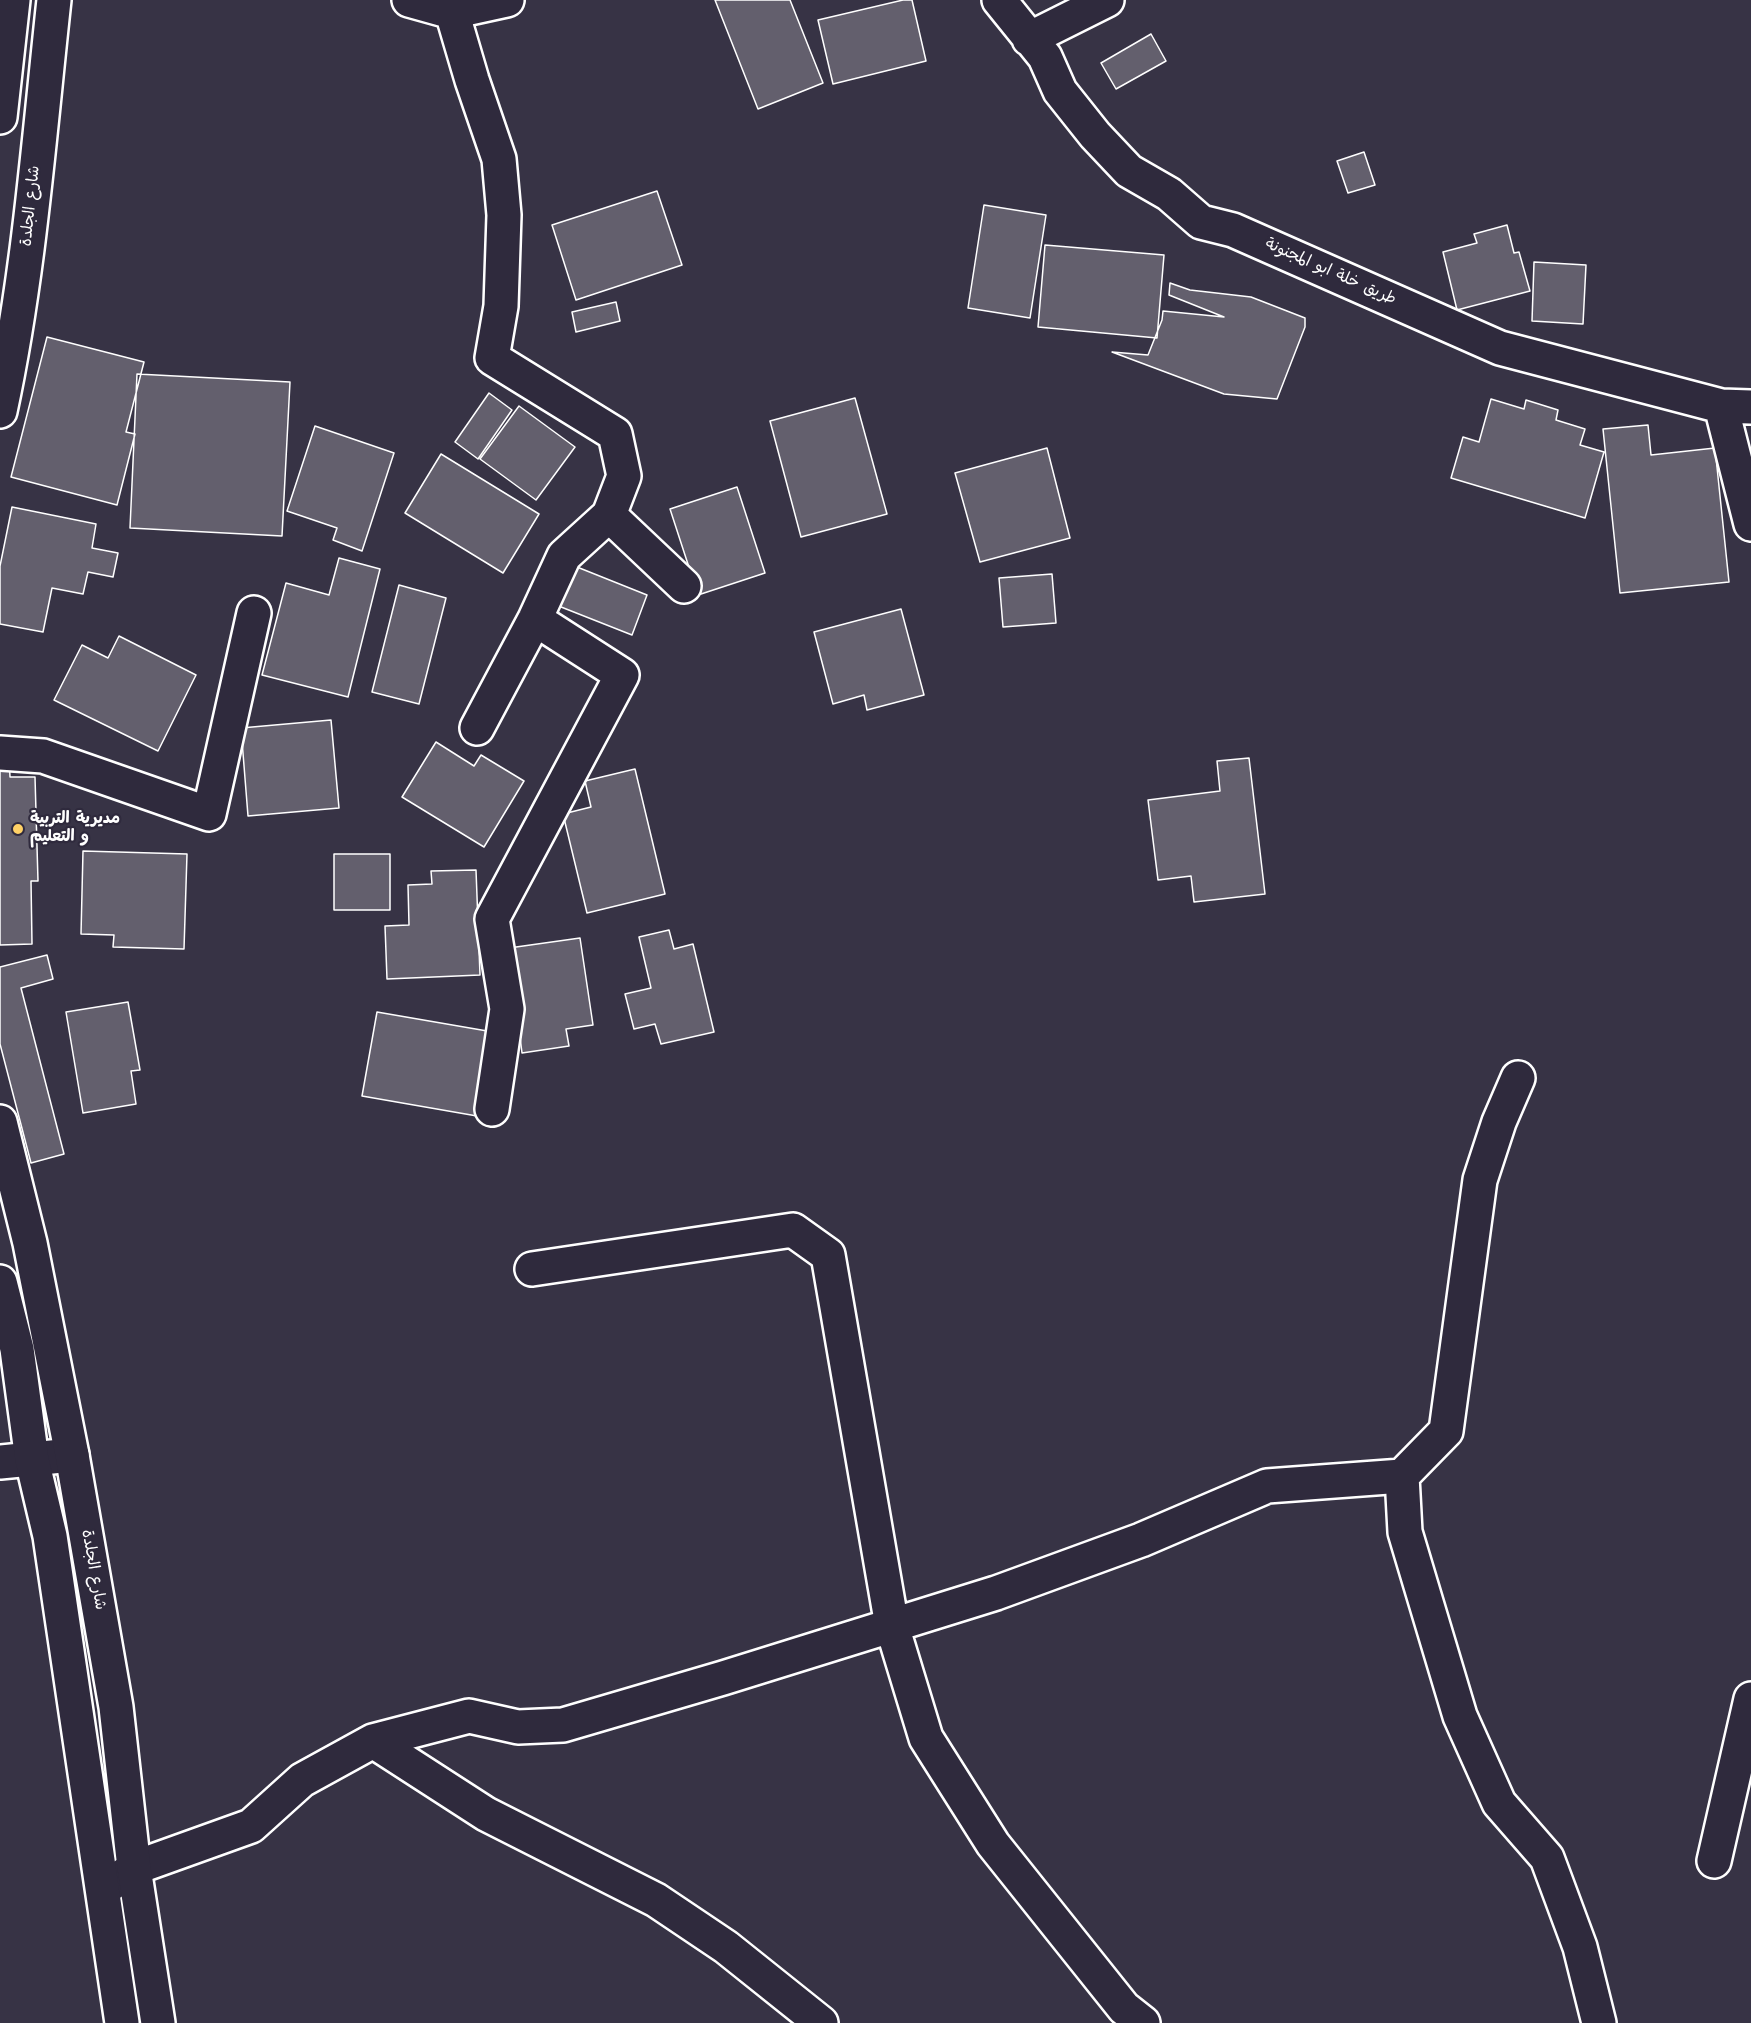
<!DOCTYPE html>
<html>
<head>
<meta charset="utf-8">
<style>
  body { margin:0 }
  canvas { display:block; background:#373345 }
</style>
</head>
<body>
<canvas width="1751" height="2023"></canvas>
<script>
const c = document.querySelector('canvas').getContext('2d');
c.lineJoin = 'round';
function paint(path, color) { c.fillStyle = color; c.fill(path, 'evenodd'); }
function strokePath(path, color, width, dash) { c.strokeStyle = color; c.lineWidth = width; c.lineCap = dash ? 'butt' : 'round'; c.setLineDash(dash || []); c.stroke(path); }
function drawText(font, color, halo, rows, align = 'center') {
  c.font = font + ' Kalam,"Playpen Sans Arabic",sans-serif'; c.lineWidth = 4.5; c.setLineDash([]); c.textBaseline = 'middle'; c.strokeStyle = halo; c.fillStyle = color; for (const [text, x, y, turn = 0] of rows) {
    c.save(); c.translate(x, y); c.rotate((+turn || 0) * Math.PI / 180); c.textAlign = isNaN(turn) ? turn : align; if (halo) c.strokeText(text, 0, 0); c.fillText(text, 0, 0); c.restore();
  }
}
const building = new Path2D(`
  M715,0h75l33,83 -65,26z
  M903,0h9l14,61 -93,23 -15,-64z
  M1151,34l15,27 -50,28 -15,-26z
  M1364,152l11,33 -27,8 -11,-32z
  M657,191l25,74 -106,35 -24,-75z
  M984,205l62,10 -16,103 -62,-10z
  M1507,225l7,28 5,-1 11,39 -73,19 -14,-58 34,-9 -3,-9z
  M1045,245l119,10 -7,83 -119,-11z
  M1534,262l52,3 -3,59 -51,-3z
  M1170,283l20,7 61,7 54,21v9l-28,72 -53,-5 -112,-42 36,3 14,-35 1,-9 61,6 -55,-22z
  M616,302l4,19 -44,11 -4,-20z
  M47,337l97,25 -18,70 9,2 -18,71 -106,-28z
  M137,374l153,8 -8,154 -152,-8z
  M489,393l23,17 -34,49 -23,-17z
  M855,398l32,116 -86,23 -31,-116z
  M1491,399l33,10 2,-9 32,10 -2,10 29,9 -5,16 24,7 -19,66 -134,-40 12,-41 16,5z
  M519,406l56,41 -39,53 -56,-41z
  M1648,425l3,30 64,-7 14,134 -109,11 -17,-164z
  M315,426l79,27 -32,98 -29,-11 4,-12 -50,-17z
  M1047,448l23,90 -90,24 -25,-89z
  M441,454l98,60 -36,59 -98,-60z
  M737,487l28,86 -67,22 -28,-86z
  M12,507l84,17 -4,24 26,5 -5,24 -25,-5 -5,22 -31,-6 -9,44 -43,-8v-58z
  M339,558l41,11 -32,128 -86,-22 24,-92 43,12z
  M567,563l80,32 -15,40 -81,-32z
  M1052,574l4,49 -53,4 -4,-49z
  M399,585l47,13 -27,106 -47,-12z
  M901,609l23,86 -57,15 -3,-15 -31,9 -19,-72z
  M119,636l77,39 -38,76 -104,-51 28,-55 26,13z
  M331,720l8,88 -91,8 -7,-88z
  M436,742l38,24 7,-11 43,26 -40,66 -82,-50z
  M9,757l1,20h25l3,104h-7l1,63 -32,1v-187z
  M1249,758l16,136 -71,8 -3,-26 -33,4 -10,-80 72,-9 -3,-30z
  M635,769l30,125 -78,19 -24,-99 28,-7 -6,-26z
  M83,851l104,3 -3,95 -71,-2 1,-12 -33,-1z
  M334,854h56v56h-56z
  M476,870l4,105 -93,4 -2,-53 24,-1 -1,-40 24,-1 -1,-13z
  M669,930l5,19 19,-5 21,88 -53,12 -6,-20 -21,5 -9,-35 26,-6 -12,-51z
  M580,938l13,87 -27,4 3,17 -47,7 -13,-105z
  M47,955l6,24 -32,9 43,166 -33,9 -31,-119v-77z
  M128,1002l12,68 -9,1 5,33 -53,9 -17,-101z
  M377,1012l116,20 -16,84 -115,-20z`);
paint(building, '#635f6d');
strokePath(building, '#fff', 1.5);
const street = new Path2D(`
  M409,0l43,12 55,-12
  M999,0l46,57 15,34 35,44 34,36 40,23 32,28 32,8 267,118 221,58 30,1
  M452,12l20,68 27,79 5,56 -3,91 -9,52 123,76 9,42 -15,39 75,71
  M1029,39l78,-39
  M1721,406l30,118
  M477,728l58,-109 29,-63 45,-41
  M0,753l43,3 166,58 45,-201
  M492,1109l15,-100 -15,-90 130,-244 -87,-56
  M532,1269l261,-39 35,25 64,371 34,112 67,106 131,164 19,15
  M0,1462l72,-7
  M1402,1476l3,56 55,184 39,87 48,55 33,89 19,76
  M373,1741l113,73 170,86 70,47 95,76
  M1714,1861l37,-162
  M111,1884l23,-16 117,-42 51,-46 71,-39 96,-25 49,11 45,-2 160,-47 273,-85 145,-53 126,-54 135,-10 44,-45 34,-251 19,-58 19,-44`);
const secondary = new Path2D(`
  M0,117l13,-117
  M0,411c29,-135 39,-274 54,-411
  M0,1122l30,121 42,212 44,252 18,161 24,155
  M0,1282l17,67 15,111 18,76 72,487`);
strokePath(street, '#fff', 38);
strokePath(secondary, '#fff', 38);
strokePath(street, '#2f2a3d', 33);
strokePath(secondary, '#2f2a3d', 33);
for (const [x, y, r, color] of [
  [18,829,6,"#ffd166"]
]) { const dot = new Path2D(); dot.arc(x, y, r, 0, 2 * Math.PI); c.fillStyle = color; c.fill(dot); strokePath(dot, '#2f2a3d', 2); }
drawText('16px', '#fff', '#2f2a3d', [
  ["شارع الجلدة",32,206,-84],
  ["طريق خلة ابو المجنونة",1330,273,24],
  ["شارع الجلدة",92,1570,80]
]);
drawText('bold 16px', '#fff', '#2f2a3d', [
  ["مديرية التربية",30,820],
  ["و التعليم",30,838]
], 'left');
</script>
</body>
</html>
